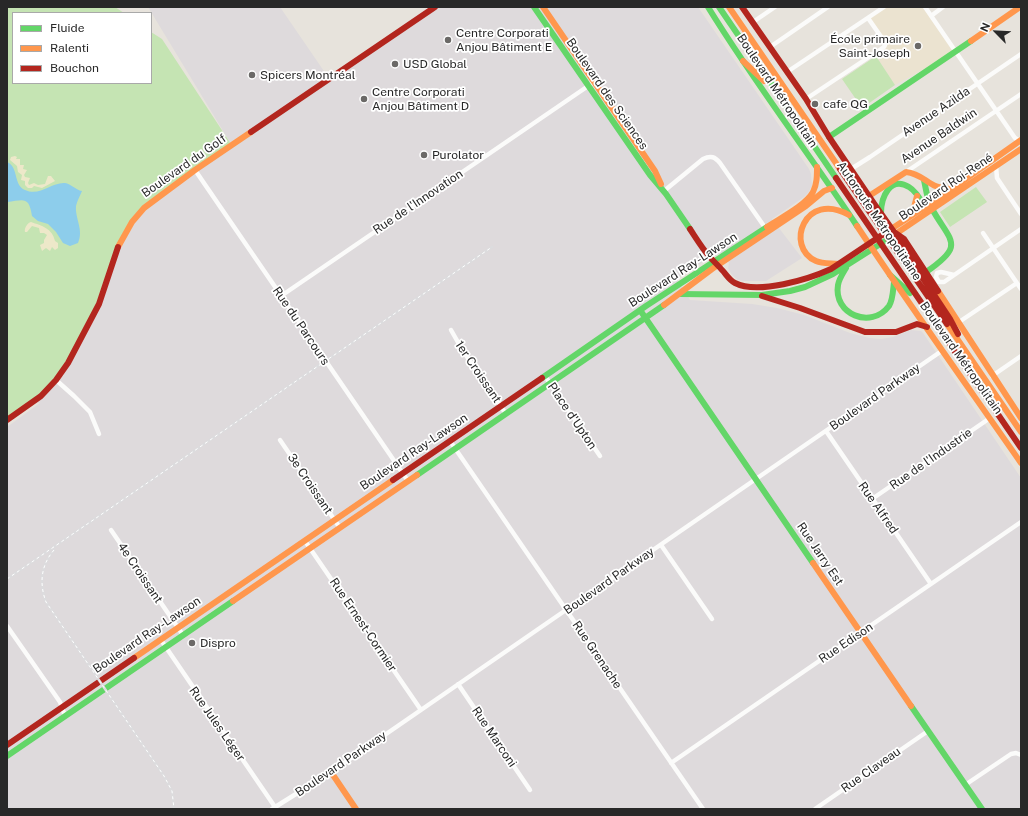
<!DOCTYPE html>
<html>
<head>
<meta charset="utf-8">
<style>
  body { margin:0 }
  #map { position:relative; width:1028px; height:816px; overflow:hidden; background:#e7e3dc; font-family:"Public Sans",sans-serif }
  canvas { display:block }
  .frame { position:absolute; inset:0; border:8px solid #282828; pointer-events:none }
  .legend { position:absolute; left:12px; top:12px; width:140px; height:72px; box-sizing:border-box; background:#fff; border:1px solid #a9a9a9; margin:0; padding:5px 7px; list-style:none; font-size:12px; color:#282828 }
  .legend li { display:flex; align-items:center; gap:8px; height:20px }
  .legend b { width:20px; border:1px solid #a9a9a9 }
  .north { position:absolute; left:976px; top:12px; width:40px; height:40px; -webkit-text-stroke:3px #fff; paint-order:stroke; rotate:294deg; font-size:11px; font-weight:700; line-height:16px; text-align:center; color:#282828 }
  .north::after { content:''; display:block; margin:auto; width:14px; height:18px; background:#282828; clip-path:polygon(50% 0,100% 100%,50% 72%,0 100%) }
</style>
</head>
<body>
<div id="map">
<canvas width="1028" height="816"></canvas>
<div class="frame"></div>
<ul class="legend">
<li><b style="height:5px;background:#63d668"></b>Fluide</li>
<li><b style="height:5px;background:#ff974d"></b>Ralenti</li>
<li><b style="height:5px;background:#b3261e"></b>Bouchon</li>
</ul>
<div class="north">N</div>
</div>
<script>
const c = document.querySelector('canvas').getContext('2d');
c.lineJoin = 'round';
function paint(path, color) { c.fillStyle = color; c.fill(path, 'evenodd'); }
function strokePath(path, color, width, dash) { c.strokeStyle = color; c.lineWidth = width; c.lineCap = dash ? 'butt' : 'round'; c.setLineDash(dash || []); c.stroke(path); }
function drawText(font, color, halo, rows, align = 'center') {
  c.font = font + ' "Public Sans",sans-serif'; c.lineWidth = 3.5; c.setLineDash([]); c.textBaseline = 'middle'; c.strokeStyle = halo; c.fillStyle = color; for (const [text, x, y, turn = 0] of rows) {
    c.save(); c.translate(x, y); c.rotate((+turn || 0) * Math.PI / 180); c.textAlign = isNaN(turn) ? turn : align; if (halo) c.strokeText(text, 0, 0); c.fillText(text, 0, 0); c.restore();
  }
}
paint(new Path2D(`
  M148,7h132l48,70 101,-70h269l111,162 2,5 1,12 -4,7 -4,4 -32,22 30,39 -36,23h-23l-5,-1 -6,-5 -4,-7 1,-5 -9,-10 -4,3 -3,-4 -8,6 -1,3 -27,18 13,21 62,4 25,4 27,7 46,18 19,5 12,1 12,-2 18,-7 10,1 2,2 98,145v331h-1014v-382l33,-24 -10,-2 99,-181 102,-76z`), '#dedadc');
paint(new Path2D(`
  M884,7h41l30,45 -60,33 -19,-29 9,-11 -17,-27z`), '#ebe3d0');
paint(new Path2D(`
  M7,7h108l9,6h-111v70h138v-51l11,7 69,105 -83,60 -23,29 -21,59 -48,88 -49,40z
  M876,56l19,29 -33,23 -20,-29z
  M976,187l11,15 -37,25 -10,-15z`), '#c5e4b3');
paint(new Path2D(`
  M15,156l2,1 -1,2h4v6h4l-1,4 4,1 -3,5 1,2 5,1 -2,5 1,2 5,-2 4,2 7,-1 3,-8h3l4,5 -13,7 -8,-2 -2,2h-4l-3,-3v-4l-4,-1 1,-5 -4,-3 -1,-6 -7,-6 1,-3z
  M31,222c11,4 21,6 24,19l3,2v5l-3,2 -3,-3 -2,4 -4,-3 -4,3 -2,-6 4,-2v-3l3,-5 -3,-2h-4l-1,-5 -7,-2 -5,6h-2c-1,-3 2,-9 6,-10z`), '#ede8c9');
paint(new Path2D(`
  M7,162c12,5 6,23 18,28 15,7 26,-8 40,-7 6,1 11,7 17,8 -2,5 -5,10 -6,15 -1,13 8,24 2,37l-8,3 -7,-3 -7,-11 -8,-8 -10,-3 -6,-5c-3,-20 -8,-16 -25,-14z`), '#8dcdeb');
strokePath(new Path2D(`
  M925,7l90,131 5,3
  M931,16l12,-9
  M753,22l22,-15
  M770,47l58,-40
  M787,72l97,-65
  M806,99l78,-52 1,-2 -1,-4 -16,-23
  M996,166l1,12 24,36
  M851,169l19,-12 151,-103
  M195,170l213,311
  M906,172l115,-78
  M664,191l39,-32c8,-4 12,-2 17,4l46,66
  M983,233l38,56
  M954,275l-13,-3 -4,1 -1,4 3,5h5l77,-53
  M281,296l313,-214
  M959,322l58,-39
  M451,330l12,21 43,63
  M545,376l55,80
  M992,376l29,-20
  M56,380l18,16 16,16 9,22
  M826,431l105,153
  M280,440l60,88
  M450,441l253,368
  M872,499l118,-81
  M111,530l72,105
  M305,541l116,169
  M661,545l51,74
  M7,626l53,76 5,14
  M161,640l114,167
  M458,684l72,106
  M671,763l350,-241
  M965,785l46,-31 5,-1 5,2
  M272,809l59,-37 612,-422
  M815,809l113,-78`), '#fbfbfa', 4.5);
strokePath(new Path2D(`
  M534,7l116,168 16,19 24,35
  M708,7c46,75 100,145 149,219
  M719,7l117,171
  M829,137l142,-96
  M924,180c2,9 3,19 7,27 19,35 36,37 -5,65
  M881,213c0,-15 9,-38 28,-26 7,4 12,13 16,20l4,1
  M846,268c-3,5 -7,11 -8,17 -5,29 33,45 51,21 4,-6 4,-16 5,-24
  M890,275l20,18
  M680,294l82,1 28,-4 15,-4 28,-13 52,-33
  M640,310l173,253
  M542,378l104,-72 121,-79
  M417,475l247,-170
  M911,706l71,103
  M7,756l226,-155`), '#63d668', 6);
strokePath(new Path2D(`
  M543,7l112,164 6,13
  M729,7l111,162
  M971,41l49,-34
  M743,61l21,20
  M869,196l37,-24c19,2 23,17 44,17
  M912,215l5,-19
  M857,226c53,80 109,158 164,237
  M767,227c13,-9 38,-21 46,-35 4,-8 4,-16 4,-25
  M885,233l58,-38 78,-55
  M894,235l127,-86
  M118,247l14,-25 12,-14 51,-38 56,-38
  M838,264c-7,-1 -15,0 -22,-3 -32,-14 -11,-71 33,-46
  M938,291l83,127
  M664,305l48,-36 94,-63 18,-15 8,-3
  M947,324l74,108
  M813,563l98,143
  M233,601l184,-126
  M134,658l259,-178
  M331,772l25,37`), '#ff974d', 6);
strokePath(new Path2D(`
  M742,7l64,92 23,38 46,68 19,27 10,7 34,52
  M251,132l184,-125
  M840,169l107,155
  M836,178l185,270
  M690,229c6,9 12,19 19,27 4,5 9,9 13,14 4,4 7,10 13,13 23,12 74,-4 96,-14l54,-36
  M894,232l5,10 51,77 8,15
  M762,296l38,12 65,24h31l21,-8 10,3
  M7,420l34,-24 15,-16 12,-17 31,-59 19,-57
  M393,480l149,-102
  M7,745l127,-87`), '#b3261e', 6);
const rail = new Path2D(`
  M54,550c-13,15 -15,33 -8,52l118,174 8,15 2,18
  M7,579l485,-332`);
strokePath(rail, '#dcdcde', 2.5);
strokePath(rail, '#fff', 1, [3]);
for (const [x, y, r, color] of [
  [448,40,4,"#6b6967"],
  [918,46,4,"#6b6967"],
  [395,64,4,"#6b6967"],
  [252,75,4,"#6b6967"],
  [364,99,4,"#6b6967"],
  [815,104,4,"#6b6967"],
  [424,155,4,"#6b6967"],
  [192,643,4,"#6b6967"]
]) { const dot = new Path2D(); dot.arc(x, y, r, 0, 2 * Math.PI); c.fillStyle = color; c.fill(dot); strokePath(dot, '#fff', 1.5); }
drawText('12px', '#282828', '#fff', [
  ["Centre Corporati",456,33],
  ["Anjou Bâtiment E",456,47],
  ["École primaire",910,39,"right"],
  ["Saint-Joseph",910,53,"right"],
  ["USD Global",403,64],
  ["Spicers Montréal",260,75],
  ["Centre Corporati",372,92],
  ["Anjou Bâtiment D",372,106],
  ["cafe QG",823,104],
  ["Purolator",432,155],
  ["Dispro",200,643]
], 'left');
drawText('12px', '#282828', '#fff', [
  ["Boulevard Métropolitain",777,91,56],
  ["Boulevard des Sciences",607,94,55],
  ["Avenue Azilda",936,112,-34],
  ["Avenue Baldwin",939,136,-34],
  ["Boulevard du Golf",184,166,-35],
  ["Boulevard Roi-René",946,187,-34],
  ["Rue de l'Innovation",418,202,-34],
  ["Autoroute Métropolitaine",879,221,56],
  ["Boulevard Ray-Lawson",683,270,-33],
  ["Rue du Parcours",301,326,56],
  ["Boulevard Métropolitain",961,358,55],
  ["1er Croissant",478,372,56],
  ["Boulevard Parkway",875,397,-35],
  ["Place d'Upton",572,416,56],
  ["Boulevard Ray-Lawson",414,452,-34],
  ["Rue de l'Industrie",931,459,-35],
  ["3e Croissant",310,484,56],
  ["Rue Alfred",878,508,55],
  ["Rue Jarry Est",820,554,56],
  ["4e Croissant",140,573,56],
  ["Boulevard Parkway",609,581,-35],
  ["Rue Ernest-Cormier",363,625,56],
  ["Boulevard Ray-Lawson",147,635,-34],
  ["Rue Edison",846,643,-34],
  ["Rue Grenache",597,655,56],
  ["Rue Jules Léger",217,724,55],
  ["Rue Marconi",494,737,56],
  ["Boulevard Parkway",341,764,-34],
  ["Rue Claveau",871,770,-35]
]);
</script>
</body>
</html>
